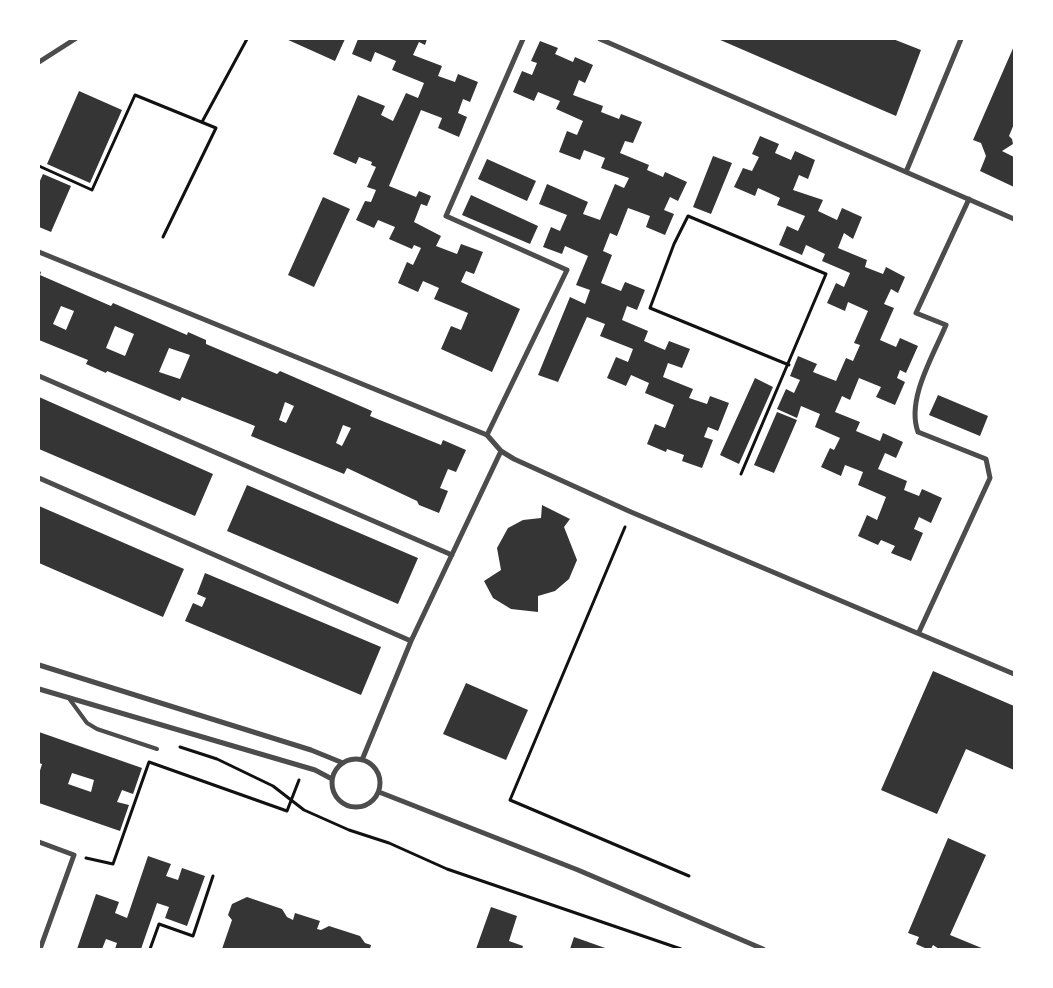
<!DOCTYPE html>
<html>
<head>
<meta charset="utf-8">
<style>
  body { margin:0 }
  #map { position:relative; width:1053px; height:988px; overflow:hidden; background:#fff; font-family:"Fira Sans Condensed",sans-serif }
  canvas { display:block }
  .frame { position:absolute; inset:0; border:40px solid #fff; pointer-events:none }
</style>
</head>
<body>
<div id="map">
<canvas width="1053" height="988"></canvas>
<div class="frame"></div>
</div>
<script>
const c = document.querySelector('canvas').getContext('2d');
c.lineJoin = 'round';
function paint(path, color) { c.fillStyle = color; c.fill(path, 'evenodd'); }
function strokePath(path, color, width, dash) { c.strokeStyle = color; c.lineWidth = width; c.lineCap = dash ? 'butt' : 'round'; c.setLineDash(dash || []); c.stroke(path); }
paint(new Path2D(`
  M286,39h59l-10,22z
  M358,39h69l-2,6 -6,-3 -6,13 29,11 -4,10 17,6 3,-8 20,8 -8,20 -7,-3 -5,14 9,4 -8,20 -21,-9 4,-10 -21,-8 -32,76 27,11 3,-6 12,5 -4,10 -6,-2 -7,18 27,14 -5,10 21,8 4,-10 22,8 -9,22 -8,-3 -5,11 59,27 -28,63 -51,-23 10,-23 10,4 7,-17 -34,-14 5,-11 -16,-7 -5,11 -20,-9 9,-21 6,3 8,-17 -7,-3 -2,4 -23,-10 6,-12 -17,-7 -4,8 -18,-8 9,-19 6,1 5,-12 -9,-3 9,-20 -5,-2 1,-3 -13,-5 -3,7 -23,-10 25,-59 27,11 -4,9 12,6 13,-28 12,5 6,-15 -32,-13 4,-9 -21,-9 -4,10 -19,-8z
  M718,39h175l28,11 -25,66z
  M540,41l18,7 -3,6 18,8 2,-5 18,8 -8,18 -6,-3 -6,15 30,11 -2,6 18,7 2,-5 21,8 -9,21 -8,-2 -5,12 29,12 -2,5 16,7 2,-5 22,10 -9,19 -8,-4 -6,13 10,4 -9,21 -19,-8 4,-11 -22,-8 -11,28 -7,-3 -7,18 9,4 -11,28 20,8 4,-9 20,8 -8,20 -10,-4 -5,14 26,11 -4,10 21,9 4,-9 21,8 -8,19 -14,-5 -5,14 30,12 -4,9 18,6 3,-8 19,7 -11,28 -10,-4 -4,10 9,3 -11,28 -20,-7 2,-6 -17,-6 -1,3 -19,-8 8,-20 10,4 9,-23 -29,-12 4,-10 -18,-8 -5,11 -19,-8 9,-21 12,5 5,-13 -33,-13 5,-12 -18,-7 -29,65 -20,-7 32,-78 15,7 5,-14 -14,-5 12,-29 -23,-10 -3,8 -19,-7 8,-20 9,4 7,-16 -28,-11 8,-20 41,18 -5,12 17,6 15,-36 9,4 5,-10 -28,-10 4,-10 -21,-8 -4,10 -21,-8 8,-21 10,4 6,-14 -27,-12 4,-8 -22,-9 -4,9 -21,-9 9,-21 10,4 5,-12 -6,-2z
  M1014,46v78l-5,12 3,3 1,5 -11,7 12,6v30l-34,-16 6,-15 -5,-13 -8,-3z
  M79,91l43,19 -32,73 -43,-19z
  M760,136l19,8 -4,9 16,7 4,-9 20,9 -7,19 -9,-4 -6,15 30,10 -5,11 19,9 5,-12 20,9 -9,22 -9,-6 -6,15 29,12 -2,7 18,7 3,-7 19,10 -7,16 -7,-4 -7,15 10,4 -14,32 16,7 4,-9 18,8 -12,27 -6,-3 -3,8 8,4 -10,23 -19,-8 5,-10 -22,-9 -9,22 -8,-4 -7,16 25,10 -4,9 24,10 3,-8 20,9 -7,16 -11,-5 -7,16 29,12 -3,9 15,6 3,-7 20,9 -11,25 -12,-6 -5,12 9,4 -12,28 -20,-8 4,-7 -14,-6 -3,5 -20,-9 9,-21 10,5 9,-23 -28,-12 5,-13 -18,-7 -4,11 -20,-9 9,-19 4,2 6,-12 -25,-11 5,-13 -19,-8 -4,12 -20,-9 9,-20 8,4 6,-13 -10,-4 8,-20 19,8 -4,8 23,9 10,-23 7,3 7,-16 -6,-2 14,-32 -20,-9 -3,9 -18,-8 9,-20 8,4 6,-14 -28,-12 3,-7 -19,-9 -4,10 -23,-10 8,-19 11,5 7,-15 -28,-11 3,-7 -22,-10 -3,8 -21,-9 9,-19 9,3 7,-14 -7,-3z
  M713,156l19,7 -21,51 -18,-7z
  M487,159l49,22 -9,20 -49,-22z
  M43,174l28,12 -20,46 -12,-5v-44z
  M471,195l67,31 -8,18 -68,-29z
  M323,197l27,12 -36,78 -26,-12z
  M39,271l2,1 -1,3 71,31 2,-3 74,32 1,-3 18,8v4l71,30 3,-3 92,40 -2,5 71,29 2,-5 23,10 -10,22 -8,-3 -8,19 8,3 -9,22 -20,-8 -2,-4 -70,-33 -3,6 -93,-38 4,-10 -73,-29 -2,4 -73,-30 -1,2 -20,-9 2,-4 -49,-20zM61,306l13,5 -8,19 -13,-6zM115,326l19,8 -9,22 -19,-8zM169,348l21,7 -10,24 -21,-7zM285,402l9,4 -8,17 -7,-3zM343,425l8,3 -9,18 -6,-3z
  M755,378l18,9 -34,77 -19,-9z
  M938,395l50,21 -8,20 -51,-21z
  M39,397l174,77 -18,42 -156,-67z
  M777,412l20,8 -23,53 -20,-8z
  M247,485l171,73 -20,46 -171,-73z
  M542,505l28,14 -6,8 13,33 -8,19 -14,12 -17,5v16l-27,-3 -18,-11 -9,-17 17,-11 -4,-22 11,-20 15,-8 18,-2z
  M39,506l145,63 -21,48 -124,-54z
  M205,573l176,74 -20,48 -176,-74 8,-18 9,4 4,-9 -9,-4z
  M933,671l81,35v64l-48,-21 -29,65 -56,-24z
  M466,683l62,27 -22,50 -63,-26z
  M39,732l103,36 -9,26 -11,-4 -5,12 12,3 -9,26 -81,-28v-29l3,-10 -3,-1zM72,773l22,7 -3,12 -23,-8z
  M948,838l38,17 -36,80 34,14h-45l-6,-4 -2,4h-4l-11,-5 3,-7 -11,-4z
  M148,856l23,8 -5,12 12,4 4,-12 23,8 -18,50 -22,-8 4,-11 -12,-4 -16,46h-26l2,-6 -11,-4 -4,10h-25l19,-55 23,8 -4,11 12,5z
  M247,897l35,12 5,8 6,3 2,-7 25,8 -3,8 4,1 8,-4 31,10 5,7 6,2 -1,4h-148l10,-29 -4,-5 4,-11z
  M491,907l26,9 -8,25 14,5 -1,3h-46z
  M574,937l34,12h-38z`), '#353535');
strokePath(new Path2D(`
  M202,122l45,-83
  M39,166l53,24 43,-95 81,33 -53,109
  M741,474l85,-200 -138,-58 -14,28 -24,64 139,57
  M625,527l-115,273 179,76
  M180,747l37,12 56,27 31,24 45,20 40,13 58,26 234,80
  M86,858l27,6 36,-102 138,49 12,-31
  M150,949l9,-25 34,12 20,-60`), '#111', 3);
strokePath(new Path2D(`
  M68,697l19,26 10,6 60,20`), '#4c4c4c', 4);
strokePath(new Path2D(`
  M600,39l414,180
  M39,62l36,-23
  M906,172l55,-133
  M39,252l448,183 14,16 13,8 117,53 383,162
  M39,376l413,179
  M487,435l80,-165 -121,-54 77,-177
  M39,478l372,163
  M919,632l71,-154 -4,-19 -68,-27c-12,-32 15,-76 28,-107l-30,-12 53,-114
  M39,665l272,85 32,13
  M39,689l276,81 17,9
  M332 783a24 24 0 1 1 48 0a24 24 0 1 1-48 0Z
  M362,760l49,-119 90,-190
  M379,792l199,78 185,79
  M39,842l35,13 -34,94`), '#4c4c4c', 5);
</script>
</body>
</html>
